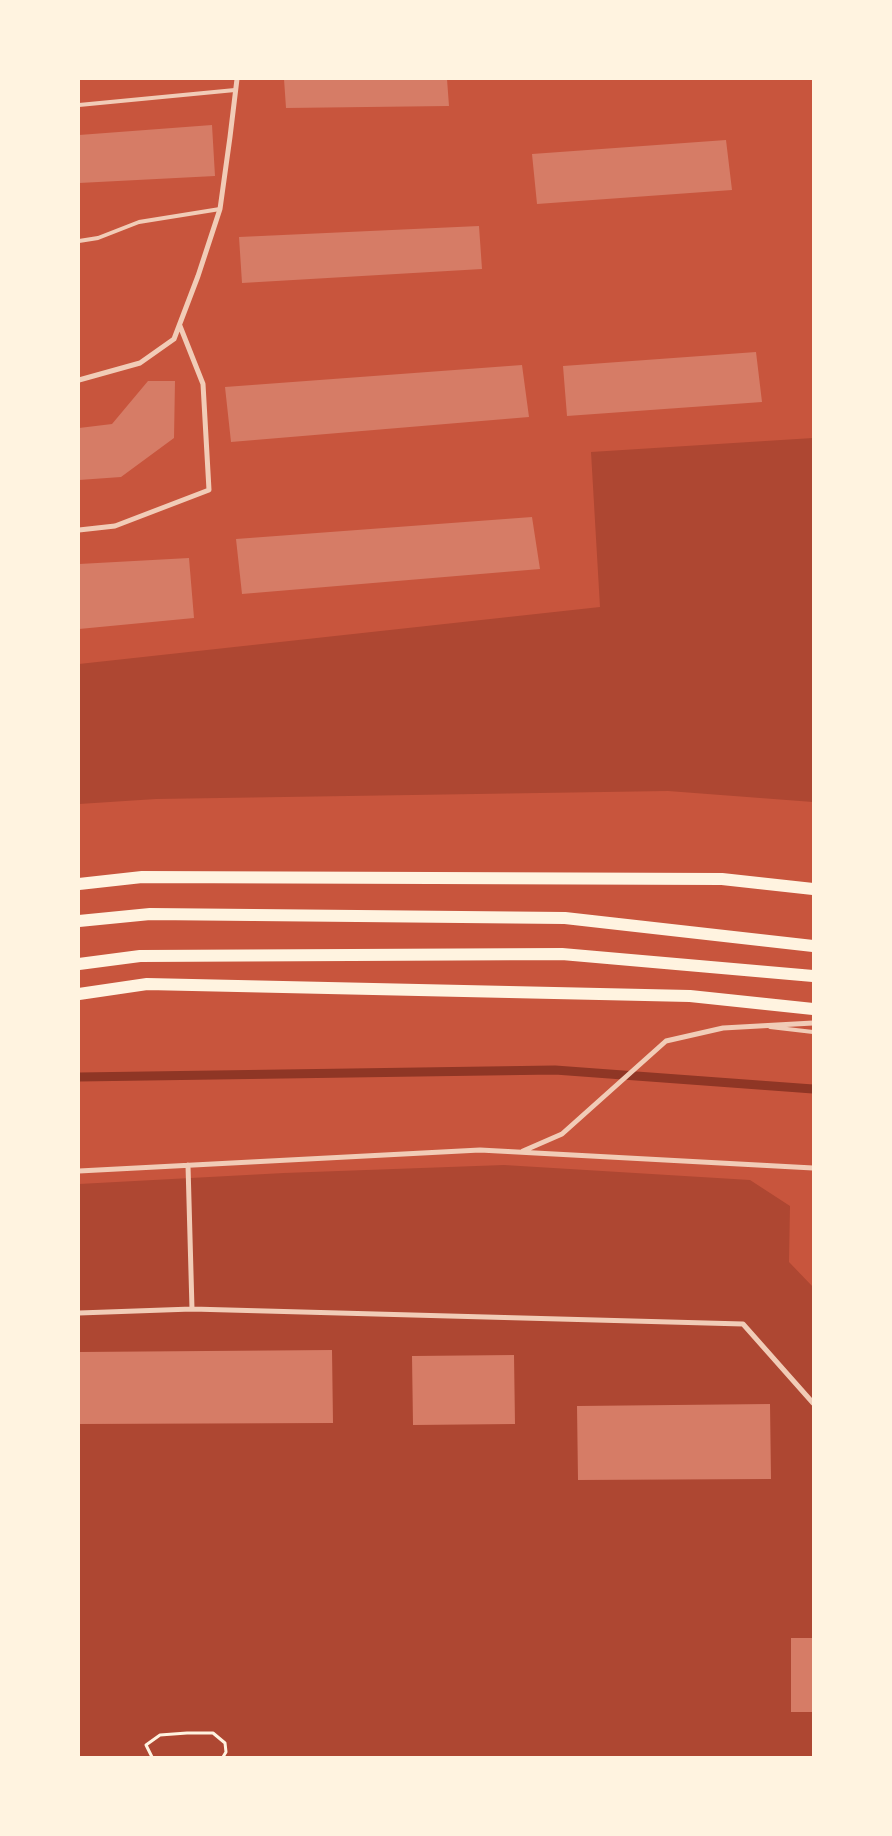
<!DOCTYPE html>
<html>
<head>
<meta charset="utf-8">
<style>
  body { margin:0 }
  #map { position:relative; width:892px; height:1836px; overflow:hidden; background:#c8553d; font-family:"Roboto Serif",serif }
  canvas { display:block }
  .frame { position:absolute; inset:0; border:80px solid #fff3e0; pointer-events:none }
</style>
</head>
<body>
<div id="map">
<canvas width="892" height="1836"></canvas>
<div class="frame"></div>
</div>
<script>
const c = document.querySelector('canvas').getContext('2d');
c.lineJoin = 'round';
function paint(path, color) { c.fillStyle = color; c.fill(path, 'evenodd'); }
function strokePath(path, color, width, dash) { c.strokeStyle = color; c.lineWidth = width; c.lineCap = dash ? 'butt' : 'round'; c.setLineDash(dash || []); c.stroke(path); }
paint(new Path2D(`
  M813,438v364l-145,-11 -512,8 -77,5v-140l521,-57 -9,-155z
  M504,1165l246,15 40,26 -1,56 24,25v470h-734v-573l205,-11z`), '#ae4732');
strokePath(new Path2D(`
  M79,1077l476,-7 258,19`), '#8f3625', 9);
paint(new Path2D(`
  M284,79h163l2,27 -163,2z
  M212,125l3,51 -136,7v-48z
  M726,140l6,50 -195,14 -5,-50z
  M479,226l3,43 -240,14 -3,-46z
  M756,352l6,50 -195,14 -4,-50z
  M522,365l7,52 -298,25 -6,-55z
  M148,381h27l-1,57 -53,39 -42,3v-52l33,-4z
  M532,517l8,52 -298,25 -6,-55z
  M189,558l5,60 -115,11v-65z
  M332,1350l1,73 -254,1v-72z
  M514,1355l1,69 -102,1 -1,-69z
  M770,1404l1,75 -193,1 -1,-74z
  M791,1638h22v74h-22z`), '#d67c66');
strokePath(new Path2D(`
  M152,1757l-6,-12 14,-10 27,-2h26l12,10 1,9 -3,5`), '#fff3e0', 3);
strokePath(new Path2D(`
  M79,105l156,-15
  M79,241l19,-3 41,-16 81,-13
  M770,1027l43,5`), '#f1ccb7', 4);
strokePath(new Path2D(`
  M79,380l61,-17 34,-24 24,-63 22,-67 10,-72 7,-58
  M79,530l36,-4 94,-36 -6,-106 -23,-58
  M523,1151l39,-17 104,-93 57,-13 90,-5
  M188,1165l4,144
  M79,1171l401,-21 333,18
  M79,1313l113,-4 551,15 70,79`), '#f1ccb7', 5);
strokePath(new Path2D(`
  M79,884l63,-7 580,2 91,10
  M79,921l71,-7 415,4 248,28
  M79,964l61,-8 422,-2 251,22
  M79,994l68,-10 543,12 123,13`), '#fff3e0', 12);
</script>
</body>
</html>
